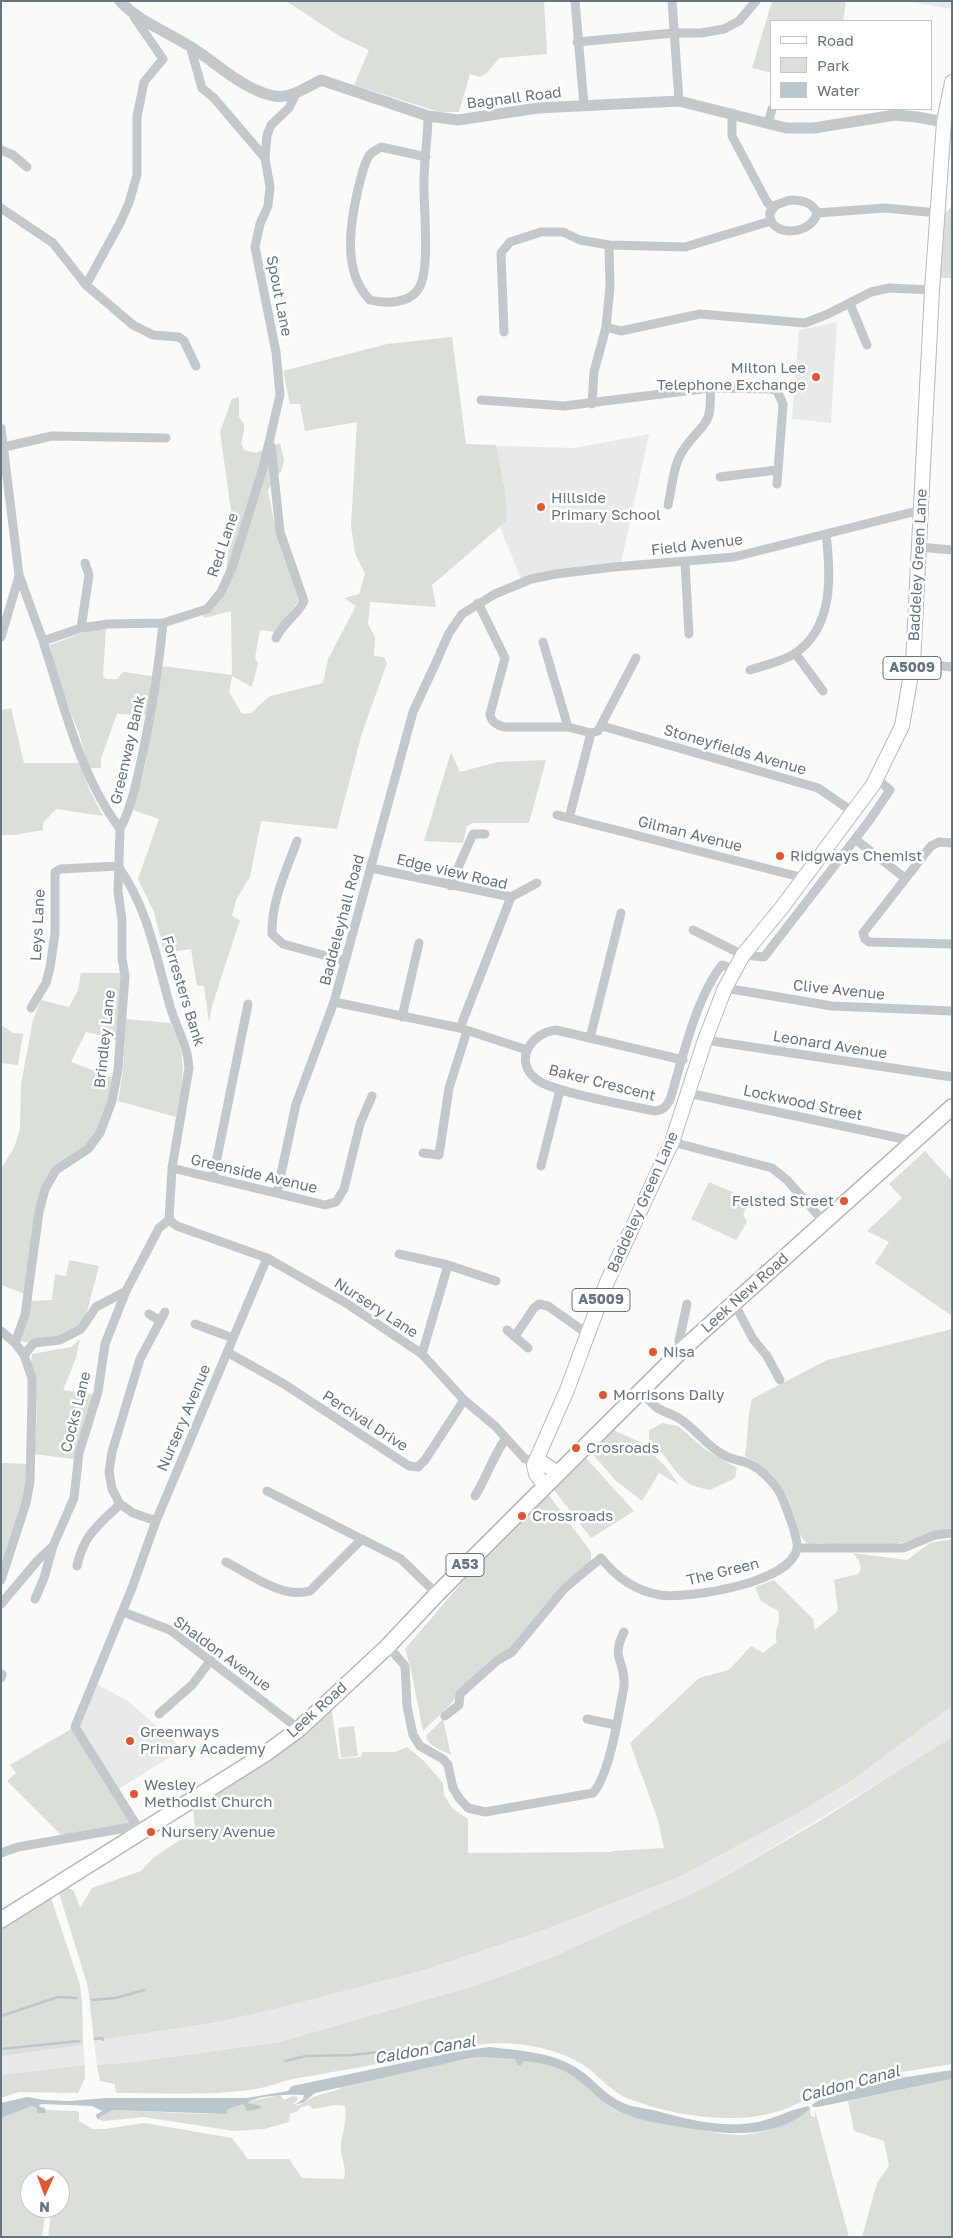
<!DOCTYPE html>
<html>
<head>
<meta charset="utf-8">
<style>
  body { margin:0 }
  #map { position:relative; width:953px; height:2238px; overflow:hidden; background:#fafaf8; font-family:"Golos Text",sans-serif }
  canvas { display:block }
  .frame { position:absolute; inset:0; border:2px solid #657683; pointer-events:none }
  .legend { position:absolute; left:770px; top:20px; width:162px; height:90px; box-sizing:border-box; background:#fff; border:1px solid #c1c8cd; margin:0; padding:6px 9px; list-style:none; font-size:15px; color:#657683 }
  .legend li { display:flex; align-items:center; gap:10px; height:25px }
  .legend b { width:25px; border:1px solid #c1c8cd }
  .north { position:absolute; left:20px; top:2168px; width:50px; height:50px; box-sizing:border-box; background:#fff; border:1px solid #c1c8cd; border-radius:50%; rotate:182deg; font-size:14px; font-weight:700; line-height:20px; text-align:center; color:#657683 }
  .north::after { content:''; display:block; margin:auto; width:18px; height:22px; background:#e4572e; clip-path:polygon(50% 0,100% 100%,50% 72%,0 100%) }
</style>
</head>
<body>
<div id="map">
<canvas width="953" height="2238"></canvas>
<div class="frame"></div>
<ul class="legend">
<li><b style="height:6px;background:#fff"></b>Road</li>
<li><b style="height:14px;background:#dadfd7"></b>Park</li>
<li><b style="height:14px;background:#bbc7cb"></b>Water</li>
</ul>
<div class="north">N</div>
</div>
<script>
const c = document.querySelector('canvas').getContext('2d');
c.lineJoin = 'round';
function paint(path, color) { c.fillStyle = color; c.fill(path, 'evenodd'); }
function strokePath(path, color, width, dash) { c.strokeStyle = color; c.lineWidth = width; c.lineCap = dash ? 'butt' : 'round'; c.setLineDash(dash || []); c.stroke(path); }
function drawText(font, color, halo, rows, align = 'center') {
  c.font = font + ' "Golos Text",sans-serif'; c.lineWidth = 5; c.setLineDash([]); c.textBaseline = 'middle'; c.strokeStyle = halo; c.fillStyle = color; for (const [text, x, y, turn = 0] of rows) {
    c.save(); c.translate(x, y); c.rotate((+turn || 0) * Math.PI / 180); c.textAlign = isNaN(turn) ? turn : align; if (halo) c.strokeText(text, 0, 0); c.fillText(text, 0, 0); c.restore();
  }
}
paint(new Path2D(`
  M904,1h48v8z
  M837,322l-6,101 -39,-4 7,-89z
  M649,434l-28,129 -100,16 -21,-52 -68,58 34,-140 108,3z
  M97,1684l31,17 55,48 -66,41 -37,-60 1,-9z
  M952,1706v31l-55,35 -189,114 -153,70 -78,29 -197,57 -146,20 -37,3 -3,-24 118,-18 212,-53 120,-40 135,-53 114,-61 61,-37z
  M83,2045l2,20 -84,10v-19z`), '#e8e9e9');
paint(new Path2D(`
  M286,1h258l3,53 -48,4 -12,15 -7,4 -10,-3 -11,38h-20l-85,-27 15,-35 -28,-13z
  M772,1h74l-3,20h-71v52l-20,-5z
  M950,208h2v70h-12l3,-62z
  M452,337l14,107 30,1 9,47 2,28 -75,65 4,22 -66,-5 -2,22 7,13 -1,19 10,1 3,6 -25,70 -25,96 -76,-8 -11,56 -14,23 -4,16 8,4 -28,86 -3,17 -5,-37h-7l-6,-37 -27,4 -10,-41 -16,-33 21,-60 -26,-9 12,-44 17,-100 70,9 -1,-64 -27,7 -1,-4c14,-12 23,-20 28,-38l-5,-5 6,-54 -12,-85 12,-33 7,-2v20l5,7v7l-3,12 3,7 12,3 24,-10 4,17 -3,12 -8,8 -5,11 8,41 23,68 -23,32 -16,-2 -5,28 3,5 -6,24 -20,-11 -3,16 13,22 9,-1 19,-17 53,-13 5,-24 28,-53 -12,-8 15,-4 6,-20 -10,-21 -4,-27 6,-104 -52,9 -5,-27h-10l-7,-33 104,-27z
  M106,629l-3,47 3,3h11l6,-7 29,4 -6,39 -29,-1 -16,44v10h-12l-10,-35 -20,-49 -9,-39 40,-15z
  M11,708l13,55h55l11,28 13,25 -47,-7 -13,14v7l-29,5h-13v-125z
  M451,752l9,20 38,-10 48,-2 -17,63h-56l-6,3 -4,17 -39,-2z
  M81,973h39l2,21 -5,46 -31,-8 -15,30 41,15c-4,25 -9,53 -28,72 -11,10 -20,7 -32,23l-27,122 -24,-9v-116l13,-21 6,-19 1,-45 12,-64 8,-20 28,7 9,-17z
  M126,1019l44,4c19,37 13,54 6,94l-58,-16 5,-29z
  M1,1025l12,8 10,1 -5,31 -17,-2z
  M925,1151l27,30v135l-77,-53 14,-21 -22,-11 35,-33 -13,-14z
  M709,1182l42,18 -8,14 4,8 -11,18 -45,-21z
  M69,1260l30,6 -15,57c-20,11 -40,24 -64,18v-3l11,-37 21,-1 3,-26 11,2z
  M952,1329v199c-23,3 -42,15 -65,17 -26,2 -52,-3 -79,-1 -10,-7 -9,-15 -13,-26 -10,-32 -20,-46 -50,-62 3,-19 2,-38 7,-57l75,-39z
  M80,1339l-4,19 -13,32 31,5 -20,64 -40,-5c3,-23 3,-46 2,-68 -1,-11 -7,-21 -4,-32l39,-7z
  M663,1423l15,3 28,24 31,18 -2,10 -25,12c-8,-2 -16,-3 -22,-7 -16,-12 -24,-32 -39,-44v-9z
  M613,1430l27,12 26,25 13,18 -20,-12 -17,28 -27,-21 -24,-28z
  M586,1458l48,53 -43,27 -37,-48z
  M1,1463l28,1 -7,43 -19,56 -2,-1z
  M548,1494l43,58v12l-80,86 -52,41 -7,12 -29,28 -13,-66 -5,-16 82,-96z
  M952,1539v167l-98,73 -61,37 -114,61 -135,53 -120,40 -150,39 -62,14 -118,18 -6,-54 -29,-94 7,-6 8,4 6,17 12,-20 49,-17 13,-14 41,-27 -2,-22 78,-49 60,-53 8,53 22,-2 1,-5h33l12,-5 17,14 19,22 1,12 9,14 15,10v34l144,-1v-1l52,-3 -6,-28 -28,-77 69,-65 30,-8 22,-24 12,7 14,-11c-4,-14 5,-16 1,-31l-17,-10 -6,-14 19,-7 39,39 2,11 23,-19 -4,-31 24,-6 3,-5 -2,-8 -6,-8 54,7 23,-17z
  M443,1719l8,36c-9,-5 -22,-8 -25,-19z
  M354,1726l4,30 -17,2 -3,-30z
  M71,1729l61,95 -70,12 -55,-55 9,-8 -6,-8z
  M952,1737v327l-50,8 -89,22c-7,6 -15,9 -23,13 -47,20 -111,10 -158,-7 -18,-6 -29,-20 -43,-31 -18,-14 -40,-20 -63,-24 -40,-6 -76,4 -115,12 -40,9 -79,15 -119,22 -12,3 -24,8 -36,10 -44,7 -96,4 -140,4l-1,-9 -15,-3 -3,-16 37,-3 146,-20 197,-57 78,-29 153,-70 113,-66z
  M51,1898l29,87 2,18 1,42 -82,11v-129l45,-28z
  M480,2057c25,1 55,1 79,11 21,9 34,29 55,41 20,11 42,13 65,17 19,3 38,8 57,9 24,0 55,-10 74,-26l1,7 4,1v-7l34,127h-801l4,-29h8v-30h-6v-6l-7,4 -1,2h-16v30h16l-4,29h-41v-119l31,-12 14,7v-3l31,1 2,2v8l13,8h13l39,-6 88,15 16,21h41l13,19 42,1c3,-11 -2,-17 -3,-28 -1,-15 7,-29 4,-45l-9,-1 -23,4 -4,-4 -9,3 -2,3 -8,3 -1,8 -25,7 -30,2 -90,-14 -40,4 -7,-2 16,-9 93,4 22,-2v-3l15,-6 1,3 15,-1 -12,-2v-1l33,-7 4,5 9,-4 4,1 1,3 -5,4 7,1 13,-8 27,-8 2,-8z
  M85,2065v13l-7,15 -59,-1 -18,6v-23z
  M952,2079v158h-90l15,-54 12,-17 -5,-25 -30,-10 -6,-30z`), '#dadfd7');
paint(new Path2D(`
  M490,2047c32,4 67,5 94,26 13,10 23,23 39,30 9,4 20,5 30,7 33,9 70,19 105,12 18,-4 33,-13 51,-16l1,3c-38,33 -90,25 -135,17 -22,-4 -42,-6 -62,-18 -15,-8 -25,-21 -39,-31 -14,-11 -32,-14 -50,-16l-3,4h-3l-3,-6 -35,-2 -14,2 -151,34 -12,10 -7,1 7,-5 1,-4c-14,-1 -47,0 -57,8l12,2 3,3 -15,3 -4,-7 -15,5 -1,5 -114,-4 -16,9 -1,-4 6,-4 -10,-5 -50,-2 -3,1 1,2 5,1 1,5h-8l-2,-5 -4,-2 -31,12v-15l26,-6 17,3 26,1 37,-3h140l41,-7 4,-5 168,-35z
  M952,2070v9l-134,28h-5l-1,-2c23,-19 108,-30 140,-35z`), '#bbc7cb');
strokePath(new Path2D(`
  M92,2000l24,-2 28,-8
  M1,2016l57,-19 19,1
  M95,2039l7,-1 1,2
  M1,2049l78,-8
  M285,2061l21,-5 46,-1 71,-8 10,-5`), '#bbc7cb', 2.5);
const primary = new Path2D(`
  M538,1460l20,13
  M545,1486l-9,-12 -2,-9 33,-75 40,-108 65,-140 33,-102 20,-52 18,-33 40,-49 90,-121 29,-59 11,-63 19,-373 12,-168 8,-40`);
const trunk = new Path2D(`
  M1,1920l264,-166 34,-25 89,-83 49,-52 247,-246 268,-241`);
strokePath(primary, '#b5babe', 16);
strokePath(trunk, '#b4b9bd', 18);
strokePath(new Path2D(`
  M575,1l9,104
  M672,1l7,100
  M577,42l97,-9h27l23,-4 15,-8 17,-20
  M190,46l12,42 12,10 51,60
  M732,113v23l35,66 6,6
  M768,124l4,-15
  M1,150l12,5 14,12
  M426,157l-45,-10c-4,3 -10,5 -12,9 -6,9 -8,23 -11,33 -8,35 -16,83 12,111 15,4 40,4 49,-12 12,-21 4,-81 5,-107 0,-22 4,-43 4,-65
  M790,200c12,0 22,2 27,13 -5,23 -50,25 -47,-1l6,-7z
  M1,208l52,35 33,42 47,40 20,10 26,2 5,4 12,25
  M817,213l68,-5 53,5
  M86,285l34,-62 9,-20 8,-28v-58l7,-35 19,-23 -29,-42
  M850,304l17,41
  M606,327l15,4 79,-17 105,9 23,-9 43,-22 18,-4 43,2
  M504,332l-3,-79 9,-11 31,-10h22l17,8 29,5 76,2 86,-26
  M481,400l83,6 146,-18 62,1 5,2 6,13 -6,80
  M592,404l2,-32 12,-45 4,-40 -1,-42
  M1,428l18,147 24,66 38,-13 27,-4 55,-1 44,-14 14,-17 11,-24 31,-100 17,-73 -4,-43 -21,-105 5,-23 8,-18 2,-19 -5,-29 2,-23 4,-10 18,-17 7,-15
  M271,446l9,86 24,69c-6,14 -20,20 -28,37
  M4,447l48,-11 114,2
  M720,477l57,-7
  M668,505c4,-17 5,-38 14,-53 19,-30 31,-22 28,-64
  M919,547l33,3
  M685,563l4,71
  M478,603l27,55 -15,56c1,8 6,11 14,13h64l23,6 7,-2 38,-73
  M81,628l8,-53 -4,-12
  M1,637l18,-61
  M43,641c21,64 36,133 77,188
  M543,642l25,85
  M440,653l9,-20 13,-19 33,-20 36,-15 25,-5 58,-7 120,-10 187,-47
  M795,653l28,38
  M913,663l39,4
  M750,670c15,-5 31,-8 44,-16 40,-26 37,-79 32,-120
  M602,726l216,62 35,24
  M557,815l247,63
  M569,818l22,-85
  M120,829c13,-25 17,-51 23,-77 9,-43 16,-86 20,-129
  M855,839l50,39
  M297,841c-11,30 -26,61 -25,93l11,10 62,17
  M952,843l-13,-1 -8,4 -68,87 2,6 4,3 83,2
  M371,868l140,29 -51,131
  M450,886l23,-52h12
  M511,897l26,-14
  M693,930l50,25 21,2 105,-136 21,-31 -13,-11
  M725,988l107,18 120,5
  M334,1002l126,26 67,22
  M31,1008l15,-25 4,-15 5,-35v-61l6,-3 57,-3c30,42 38,91 52,140 6,22 18,39 19,62l-17,100 -3,52
  M402,1017l17,-74
  M590,1038l31,-125
  M705,1040l247,37
  M683,1060l-127,-30c-25,3 -43,30 -20,49 15,13 95,27 119,32 8,-1 11,-4 15,-11 12,-40 26,-103 52,-135l13,5
  M688,1093l225,48
  M672,1142l100,26 15,12 37,42
  M423,1153l16,2 10,-67 18,-57
  M541,1166l19,-76
  M172,1168l153,37 11,-3 8,-13 16,-65 12,-28
  M213,1178l35,-174
  M277,1193l19,-89 38,-102 79,-290 26,-56
  M169,1220l8,6 90,32 79,45 76,51 42,46 31,26 30,33 6,1 7,-3
  M399,1254l49,11 48,16
  M734,1303l19,36 14,17 13,24
  M149,1314l11,7
  M195,1324l38,14
  M507,1330l21,18
  M1,1331l14,12 9,12 8,23v23l-2,81 -4,21 -25,77
  M515,1336l19,-28 5,-4 9,2 41,29
  M15,1343l10,-28 14,-103 6,-23 11,-19 32,-21 12,-16 12,-32 6,-31 7,-94 -3,-18v-38l-4,-29 2,-62
  M684,1348l-5,-7 8,-37
  M227,1352l57,32 125,82 9,1 7,-7 39,-60
  M422,1354l26,-89
  M24,1355l10,-12 26,-3 21,-11 15,-22 30,-16
  M267,1491l134,68 36,35
  M475,1496c12,-19 18,-40 31,-58
  M156,1521l-23,-8 -13,-9 -8,-15 -3,-17 3,-20 28,-93 25,-47
  M798,1548h105l32,-13 17,-2
  M226,1562c24,12 56,37 84,29l52,-52
  M77,1566c7,-32 21,-40 43,-62
  M35,1599l9,-21 9,-32
  M1,1604l37,-44 15,-14 21,-48 5,-45 19,-61 7,-48 21,-53 33,-63 10,-8
  M123,1612l47,18 129,99
  M388,1646l17,20 2,40 6,29 7,11 23,13 5,6 5,23 6,10 9,10 17,4 108,-19c17,-19 26,-81 31,-107 2,-26 -14,-26 0,-54
  M1,1678l1,-4
  M159,1714l33,-29 19,-25
  M445,1716l14,-11 1,-11 38,-34 14,-8 53,-64 36,-30c15,19 35,33 59,37 29,4 130,-12 137,-46 2,-10 -14,-52 -20,-61 -7,-10 -20,-22 -32,-26 -7,-2 -15,-3 -21,-7 -17,-8 -28,-26 -44,-36 -7,-5 -17,-7 -24,-12 -5,-4 -10,-11 -15,-16
  M587,1719l29,6
  M139,1832l-2,-6 -62,-99 57,-139 24,-67 111,-263
  M1,1853l17,-6 119,-21`), '#c3c8cc', 9);
strokePath(new Path2D(`
  M120,1c19,21 48,31 71,46 26,16 52,43 83,49 16,3 33,-9 47,-16l107,36 30,4 80,-12 141,-7 107,27h28l81,-13 22,2 27,5`), '#c3c8cc', 11);
strokePath(primary, '#fff', 14);
strokePath(trunk, '#fff', 15);
for (const [x, y, r, color] of [
  [816,377,5,"#e4572e"],
  [541,507,5,"#e4572e"],
  [780,856,5,"#e4572e"],
  [844,1201,5,"#e4572e"],
  [653,1352,5,"#e4572e"],
  [603,1395,5,"#e4572e"],
  [576,1448,5,"#e4572e"],
  [522,1516,5,"#e4572e"],
  [130,1741,5,"#e4572e"],
  [134,1794,5,"#e4572e"],
  [151,1832,5,"#e4572e"]
]) { const dot = new Path2D(); dot.arc(x, y, r, 0, 2 * Math.PI); c.fillStyle = color; c.fill(dot); strokePath(dot, '#fff', 2); }
for (const [x, y, w] of [
  [912,668,58],
  [601,1300,58],
  [465,1565,38]
]) { const box = new Path2D(); box.roundRect(x - w / 2, y - 11.5, w, 23, 4); c.fillStyle = '#fff'; c.fill(box); strokePath(box, '#657683', 1); }
drawText('bold 14px', '#657683', null, [
  ["A5009",912,668],
  ["A5009",601,1300],
  ["A53",465,1565]
]);
drawText('15px', '#657683', '#fff', [
  ["Bagnall Road",514,98,-7],
  ["Spout Lane",279,296,79],
  ["Red Lane",223,545,-71],
  ["Field Avenue",697,545,-7],
  ["Baddeley Green Lane",918,565,-87],
  ["Greenway Bank",128,750,-77],
  ["Stoneyfields Avenue",735,750,16],
  ["Gilman Avenue",690,834,14],
  ["Edge view Road",452,872,13],
  ["Baddeleyhall Road",342,920,-75],
  ["Leys Lane",38,925,-87],
  ["Clive Avenue",839,990,6],
  ["Forresters Bank",183,991,73],
  ["Brindley Lane",105,1039,-84],
  ["Leonard Avenue",830,1045,9],
  ["Baker Crescent",602,1083,14],
  ["Lockwood Street",803,1103,12],
  ["Greenside Avenue",254,1174,13],
  ["Baddeley Green Lane",643,1202,-66],
  ["Leek New Road",745,1293,-42],
  ["Nursery Lane",376,1308,33],
  ["Cocks Lane",76,1412,-76],
  ["Nursery Avenue",184,1418,-67],
  ["Percival Drive",365,1421,33],
  ["The Green",723,1572,-14],
  ["Shaldon Avenue",222,1654,36],
  ["Leek Road",317,1710,-42]
]);
drawText('15px', '#657683', '#fff', [
  ["Milton Lee",806,368,"right"],
  ["Telephone Exchange",806,385,"right"],
  ["Hillside",551,498],
  ["Primary School",551,515],
  ["Ridgways Chemist",790,856],
  ["Felsted Street",834,1201,"right"],
  ["Nisa",663,1352],
  ["Morrisons Daily",613,1395],
  ["Crosroads",586,1448],
  ["Crossroads",532,1516],
  ["Greenways",140,1732],
  ["Primary Academy",140,1749],
  ["Wesley",144,1785],
  ["Methodist Church",144,1802],
  ["Nursery Avenue",161,1832]
], 'left');
drawText('italic 16px', '#60757c', '#fff', [
  ["Caldon Canal",425,2050,-10],
  ["Caldon Canal",850,2084,-15]
]);
</script>
</body>
</html>
